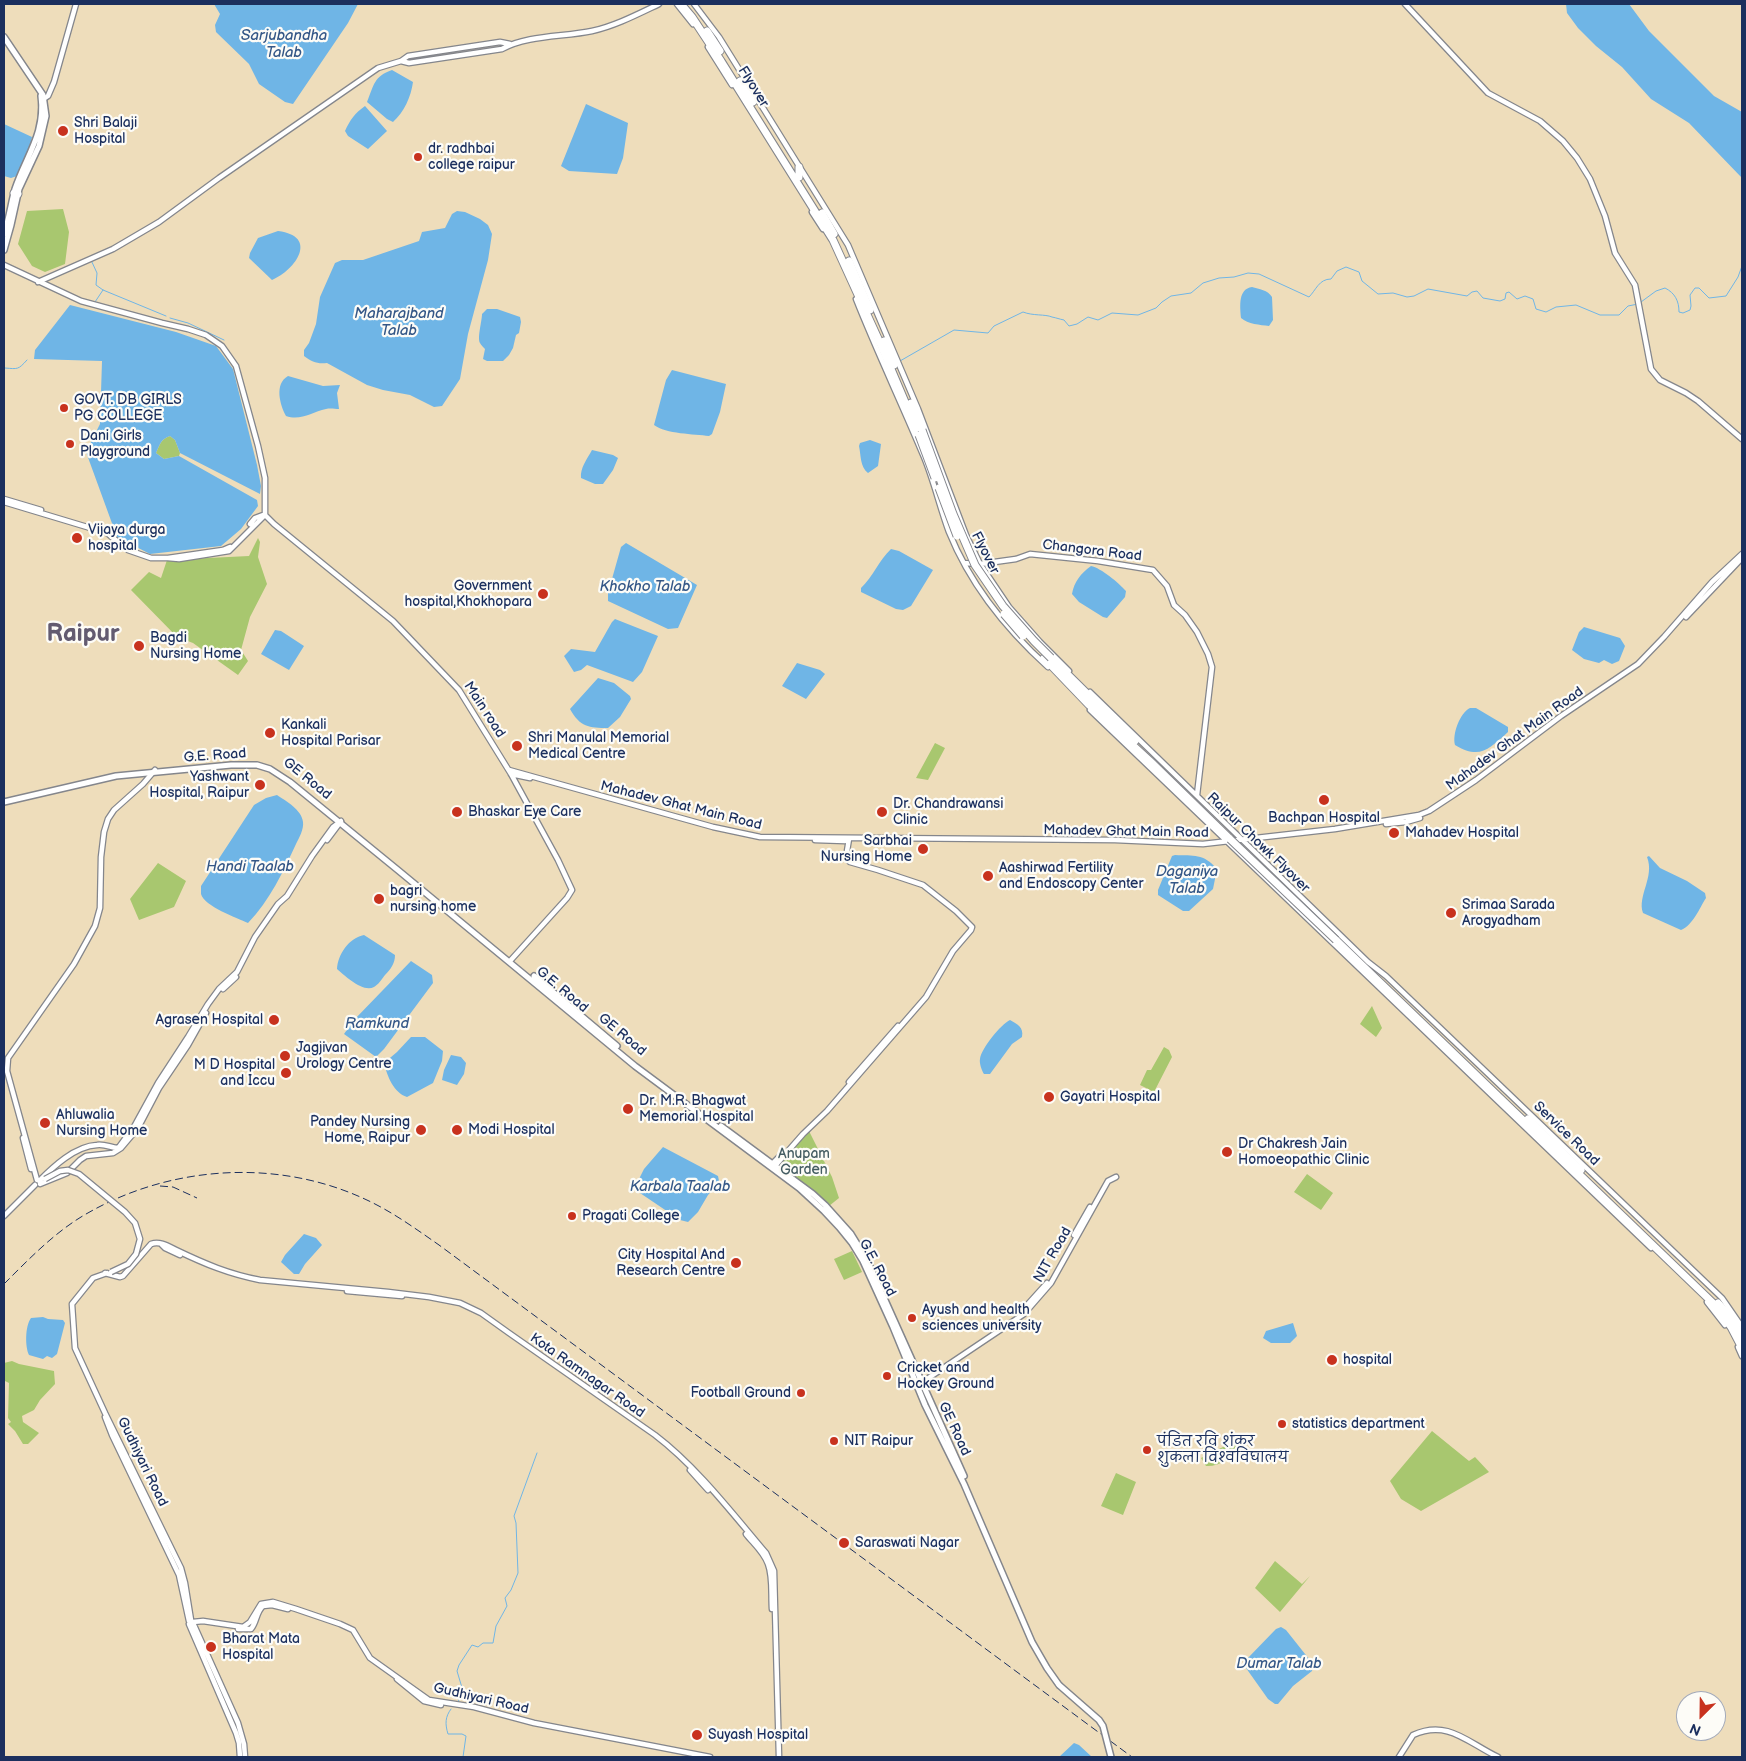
<!DOCTYPE html>
<html>
<head>
<meta charset="utf-8">
<style>
  body { margin:0 }
  #map { position:relative; width:1746px; height:1761px; overflow:hidden; background:#edb; font-family:"Balsamiq Sans",sans-serif }
  canvas { display:block }
  .frame { position:absolute; inset:0; border:5px solid #1b2f5e; pointer-events:none }
  .north { position:absolute; left:1676px; top:1691px; width:50px; height:50px; box-sizing:border-box; background:#fdfcf7; border:1px solid #a3aaba; border-radius:50%; rotate:203deg; font-size:14px; font-weight:700; line-height:20px; text-align:center; color:#1b2f5e }
  .north::after { content:''; display:block; margin:auto; width:18px; height:22px; background:#c8321e; clip-path:polygon(50% 0,100% 100%,50% 72%,0 100%) }
</style>
</head>
<body>
<div id="map">
<canvas width="1746" height="1761"></canvas>
<div class="frame"></div>
<div class="north">N</div>
</div>
<script>
const c = document.querySelector('canvas').getContext('2d');
c.lineJoin = 'round';
function paint(path, color) { c.fillStyle = color; c.fill(path, 'evenodd'); }
function strokePath(path, color, width, dash) { c.strokeStyle = color; c.lineWidth = width; c.lineCap = dash ? 'butt' : 'round'; c.setLineDash(dash || []); c.stroke(path); }
function drawText(font, color, halo, rows, align = 'center') {
  c.font = font + ' "Balsamiq Sans","Playpen Sans Deva",sans-serif'; c.lineWidth = 4.5; c.setLineDash([]); c.textBaseline = 'middle'; c.strokeStyle = halo; c.fillStyle = color; for (const [text, x, y, turn = 0] of rows) {
    c.save(); c.translate(x, y); c.rotate((+turn || 0) * Math.PI / 180); c.textAlign = isNaN(turn) ? turn : align; if (halo) c.strokeText(text, 0, 0); c.fillText(text, 0, 0); c.restore();
  }
}
paint(new Path2D(`
  M63,209l6,23 -4,32 -20,8 -13,-6 -14,-22 9,-33z
  M170,436l5,4 5,13 -1,3 -15,3 -8,-6c4,-9 5,-14 14,-17z
  M258,538l2,4 -2,15 9,27 -17,33 -9,33 7,11 -10,14 -45,-32 -16,-6 -46,-47 18,-18 12,6 6,-18 82,-4z
  M935,743l10,5 -17,32 -12,-2z
  M158,863l28,18 -12,26 -35,13 -9,-21z
  M1372,1006l10,22 -6,9 -16,-13z
  M1164,1047l5,3 3,7 -18,35 -14,-7 7,-15h4z
  M809,1131l23,46 7,21 -10,8 -50,-40c2,-13 21,-25 30,-35z
  M1307,1174l26,19 -12,17 -27,-18z
  M852,1251l10,21 -18,8 -10,-21z
  M12,1361l7,3 35,7 1,13 -15,16 -6,10 -12,6 1,6 16,11 -11,11h-5l-8,-13 -7,-7 3,-2 -3,-4 1,-35 -4,-2 -1,-18z
  M1432,1431l37,30 6,-4 14,15 -68,39 -20,-12 -11,-18z
  M1233,1442h8l2,6c-8,9 -25,19 -37,18l-5,-8z
  M1116,1473l20,9 -13,33 -22,-9z
  M1275,1561l27,23 8,-8 -30,36 -25,-24z`), '#a8c76f');
paint(new Path2D(`
  M214,4h144l-10,19 -55,81 -8,-2 -26,-18 -10,-20 -33,-32 -1,-7 5,-11z
  M1566,4h63l20,27 65,65 28,16v66l-53,-55 -38,-24 -29,-32 -26,-21 -18,-18 -11,-15z
  M392,70l21,12c-2,15 -9,30 -20,40l-6,-3 -20,-17c7,-17 7,-26 25,-32z
  M586,104l42,19 -5,35 -6,16 -48,-3 -8,-5z
  M365,106l22,25 -19,18 -20,-13 -3,-5c5,-11 10,-18 20,-25z
  M4,124l28,13 -3,13 -12,26 -6,2 -7,-2z
  M457,211l8,1 15,7 8,6 4,9 -4,26 -20,74 -8,45 -18,27 -8,1 -24,-12 -27,-5 -16,-5 -40,-22c-10,1 -15,-1 -23,-7v-6l5,-7 7,-19 4,-27 15,-34 7,-3h21l56,-19 3,-9 23,-4 7,-14z
  M278,231c41,5 18,39 -6,49l-23,-22 1,-5 8,-15z
  M1252,287c7,2 16,3 20,10l1,23 -4,6c-9,-1 -21,-2 -28,-8 -1,-12 -3,-29 11,-31z
  M70,305l106,27 40,14 17,23 24,96 4,21 -1,8 -80,-41 -5,-13 -5,-4c-9,3 -10,8 -14,17l8,6 15,-3 78,44 1,6 -17,23 -20,17 -71,8 -33,-17 -31,-85 14,-28 2,-63 -68,-2 1,-9z
  M487,309h10l23,8 1,5 -2,11 -3,2 -3,13 -4,7 -6,6h-16l-4,-2 2,-10c-2,-2 -4,-4 -5,-6 -3,-5 2,-22 2,-29z
  M672,370l54,14 -6,28 -8,22 -3,2c-15,-2 -43,-2 -55,-11l12,-45z
  M288,376l35,10 17,-1 -3,8 2,16c-4,0 -9,-1 -13,0 -14,3 -25,12 -40,7 -6,-11 -12,-32 2,-40z
  M870,440l11,4 -3,22 -10,7c-8,-6 -7,-18 -9,-27l1,-3z
  M592,450l21,5 5,3 -5,12 -10,14h-8l-14,-6c-1,-10 6,-19 11,-28z
  M626,543l71,42 -19,43 -10,1 -60,-28v-8l13,-46z
  M891,549l8,2 34,19 -22,36 -8,4 -7,-1 -35,-17v-4c12,-11 18,-28 30,-39z
  M1091,566c10,2 28,17 35,25l-1,6 -18,21 -4,-1 -24,-15 -7,-8c2,-12 9,-21 19,-28z
  M615,619l43,17 -16,36 -9,10 -46,-17 -6,5 -7,2 -10,-16 7,-7 24,3 17,-30z
  M1584,627l36,11 5,8 -6,15 -7,3 -8,-4 -5,3 -15,-4 -12,-9 7,-18z
  M275,630l6,1 23,15 -15,24 -28,-16z
  M797,663l23,7 5,4 -19,25 -24,-13z
  M598,678l16,5 16,13 1,3 -11,18 -12,11c-19,0 -28,-1 -38,-19z
  M1470,708h6l32,19v5c-19,17 -28,28 -53,13 -3,-11 5,-32 15,-37z
  M277,795c9,6 25,15 26,27 1,7 -4,16 -7,22 -13,28 -26,56 -48,79 -11,-5 -44,-17 -47,-29 0,-3 0,-6 0,-8l53,-81 12,-7z
  M1175,855c19,1 28,-2 42,14l-4,20 -24,22h-6l-25,-16v-5l14,-34z
  M1649,856l11,12 27,13 18,12 1,5c-7,11 -13,27 -25,32l-38,-17c-6,-17 12,-36 4,-56z
  M364,935l31,20c0,8 -4,14 -10,20 -3,4 -7,10 -11,12 -11,6 -29,-11 -37,-18 1,-15 12,-31 27,-34z
  M411,961l21,14 1,8 -49,66 -8,8 -32,-23 10,-14z
  M1010,1020c7,4 14,7 12,17l-10,7 -22,30h-6c-2,-3 -5,-11 -4,-15 1,-10 21,-35 30,-39z
  M411,1037h14l18,14 -1,10 -9,22 -26,14c-13,-4 -20,-21 -23,-34l13,-11z
  M451,1055l10,2 5,6 -2,11 -7,11 -15,-5 2,-10z
  M663,1147l55,29 1,5 -2,4 -9,10 -10,17 -10,10 -8,-2 -40,-27 -4,-8 8,-16z
  M304,1234l12,4 6,7 -17,19 -6,10h-5l-13,-12 4,-7z
  M43,1317l5,2 15,1 2,3 -8,31 -5,4 -5,-2 -4,3 -14,-4c-4,-8 -4,-29 2,-37z
  M1293,1323l4,13 -7,7h-19l-8,-5 3,-7z
  M1281,1627l5,3 27,34 -1,7 -19,15 -15,18h-3l-7,-5 -22,-31 -1,-7 31,-32z
  M1074,1743l5,2 13,12h-33z`), '#6fb5e6');
strokePath(new Path2D(`
  M91,260l6,13 -1,12 7,5 63,26
  M95,302l8,-12
  M1641,302l15,-11 9,-3c10,5 14,13 14,24l4,1 7,-3 1,-4 -1,-11 5,-7h4l10,10 17,-2 12,-19 4,-11
  M170,318l18,5 36,17
  M900,361l54,-31 34,3 6,-7 29,-14c10,4 22,2 29,5 5,1 7,2 12,3l5,6 8,-2 11,-7 10,3 14,-7 26,2 18,-7 6,-6 9,-6 20,-3 12,-10 16,-5 15,-1 14,-4 11,1 50,23c7,-7 10,-18 22,-18l6,-8 9,-4 13,5 3,9 16,13 15,-1 14,4 7,-1 14,-7 39,7 5,-4 5,-1 6,7 17,3 5,-2 1,-6 3,-1 8,7 8,-3 8,3 3,10 10,3 10,-5 20,-2 24,10h19l9,-9 10,-2
  M4,369l1,-1c13,1 13,2 22,-8
  M458,1702l5,-11 -6,-20 2,-6 13,-20 6,2 5,-4h10l3,-17 11,-20 -2,-8 6,-8 7,-17 -2,-50 -2,-7 23,-63
  M451,1709c-6,8 -6,15 -3,25h14l4,2 -3,21`), '#6fb5e6', 1);
const secondary = new Path2D(`
  M677,4l16,20
  M694,4l25,33 129,208 70,164 48,126 14,29 29,43 31,35 29,29
  M1405,4l83,89 52,28 23,20 14,17 13,21 15,37 10,37 20,32 16,84 9,11 26,13 12,8 44,38
  M708,47l24,38
  M401,61l8,2 93,-14c25,-14 62,-12 90,-18 23,-5 46,-17 67,-27
  M42,100l6,-4 6,-14 22,-78
  M812,212l11,17
  M4,265l77,36 81,22 26,6 18,6 16,11 14,20 22,80 7,32v37l-36,36 -50,8 -11,-1
  M38,282l75,-33 46,-27 60,-44 159,-110 23,-7 7,-5 92,-14 10,2
  M856,299c21,53 46,105 68,158 10,24 16,51 25,75 21,52 58,98 99,135
  M4,499l37,11
  M4,502l103,31 21,17 23,8h17l55,-8 7,-3
  M265,515l9,9 119,97 66,69 52,84 47,86 14,30 -5,8 -57,63
  M250,524l5,-6 8,-3
  M964,563l16,1 36,-5 14,-5 68,7 55,9 14,16 7,19 11,10 12,17 11,22 4,13 -15,128
  M1686,617l56,-59
  M1090,692l278,270 18,14 336,322 20,29
  M1090,710l561,538
  M509,770l204,57 47,10 355,3 88,4 132,-15 84,-14 10,-4 47,-31 85,-64 77,-52 26,-27 48,-55 30,-28
  M511,774l19,4
  M1386,824l20,-2 14,-4
  M327,840l12,-16
  M815,840l30,1
  M223,989l13,-12
  M849,1082l49,-56
  M23,1138l8,31
  M770,1166l12,-12
  M774,1167l29,-33 24,-23 99,-114 27,-46 18,-21 1,-3 -16,-16 -33,-26 -45,-15 -28,-8 -4,-5 3,-18
  M37,1180l-30,-109 1,-13 66,-94 21,-38 5,-18 1,-51 3,-25 4,-13 6,-9 29,-26 12,-14
  M39,1181c14,-14 36,-35 58,-36 7,-1 13,2 20,3l2,-1 16,-22 23,-42 30,-46 20,-33 11,-15 18,-17 18,-35 23,-33 9,-8 25,-40 21,-29 8,-6
  M40,1184l27,-11 13,-13 6,-4 27,-3 8,-5 17,-20 21,-40 29,-43 18,-32
  M4,1216l31,-31
  M1074,1235l16,-28
  M161,1244l4,4 15,7
  M105,1273l15,4 3,-1 28,-32c9,-3 17,2 25,6 29,14 53,24 84,30l128,12 41,5 31,6 21,10 28,20 146,102c42,32 77,78 111,118l8,18 5,186
  M107,1273l-14,5 -21,26 3,44 30,65 76,155 4,15 6,37
  M347,1291l55,5
  M1707,1302l18,23
  M1019,1314l28,-31
  M1738,1347l4,9
  M921,1383l103,-69 27,-31 57,-102 8,-4
  M105,1417l7,18 67,140 10,46
  M690,1470l18,20
  M746,1534c7,9 18,18 22,30 5,13 3,30 4,45
  M193,1622l10,-1 40,6 7,-5 11,-18 12,-2 23,7 44,15 13,6 17,28 59,42 45,7 60,16 176,34
  M193,1623l45,100 6,21 1,13
  M189,1624l47,109 3,10 1,14
  M238,1629h13c6,-7 5,-17 12,-23l9,-1 16,4
  M397,1679l27,22 17,4
  M1399,1757l14,-22c35,-16 55,8 85,22`);
const primary = new Path2D(`
  M4,37l39,58 3,21 -7,30 -20,43 -8,36 -7,25
  M4,234c5,-15 7,-30 11,-45 11,-33 31,-56 26,-93
  M4,802l112,-26 115,-11h26l13,4 20,13 109,89 236,195 164,122 25,23 15,16 13,16 11,18 30,66 32,78 39,79 68,158 15,26 12,17
  M534,976l83,70
  M721,1126l92,68 12,11 26,29 16,26 97,216`);
const highway = new Path2D(`
  M681,4l11,13 29,44 112,179 47,103 39,92
  M707,31l13,20
  M740,81l13,21
  M799,167v10
  M14,193l4,1
  M822,213l12,21
  M849,261l21,49
  M884,341l10,24
  M911,403l11,27
  M1044,658l45,47 61,56 80,78
  M1051,658l84,83
  M1336,940l379,365 16,22 11,21
  M1528,1119l53,51
  M1718,1303l11,12 13,22`);
strokePath(secondary, '#84868c', 7);
strokePath(primary, '#84868c', 8);
strokePath(highway, '#84868c', 9);
strokePath(secondary, '#fff', 4.5);
strokePath(primary, '#fff', 5);
strokePath(highway, '#fff', 7);
strokePath(new Path2D(`
  M160,1186l13,1 24,11
  M4,1284c24,-24 48,-49 77,-67 86,-52 197,-60 288,-16 25,12 47,28 70,44l693,512`), '#1b2f5e', 1, [8, 4]);
const secondaryBridge = new Path2D(`
  M45,1179l15,-8 8,-1 11,4 46,38 10,11 5,16 -4,15 -8,10 -17,8`);
const primaryBridge = new Path2D(`
  M1059,1685l40,35 4,6 8,31`);
const highwayBridge = new Path2D(`
  M922,430l31,84 22,51 28,41 31,35 17,17
  M919,435l16,43
  M939,488l18,48
  M1004,614l19,22
  M1230,839l106,101`);
strokePath(secondaryBridge, '#84868c', 7, []);
strokePath(primaryBridge, '#84868c', 8, []);
strokePath(highwayBridge, '#84868c', 9, []);
strokePath(secondaryBridge, '#fff', 4.5);
strokePath(primaryBridge, '#fff', 5);
strokePath(highwayBridge, '#fff', 7);
for (const [x, y, r, color] of [
  [63,131,6,"#c8321e"],
  [418,157,5,"#c8321e"],
  [64,408,5,"#c8321e"],
  [70,444,5,"#c8321e"],
  [77,538,6,"#c8321e"],
  [543,594,6,"#c8321e"],
  [139,646,6,"#c8321e"],
  [270,733,6,"#c8321e"],
  [517,746,6,"#c8321e"],
  [260,785,6,"#c8321e"],
  [1324,800,6,"#c8321e"],
  [457,812,6,"#c8321e"],
  [882,812,6,"#c8321e"],
  [1394,833,6,"#c8321e"],
  [923,849,6,"#c8321e"],
  [988,876,6,"#c8321e"],
  [379,899,6,"#c8321e"],
  [1451,913,6,"#c8321e"],
  [274,1020,6,"#c8321e"],
  [285,1056,6,"#c8321e"],
  [286,1073,6,"#c8321e"],
  [1049,1097,6,"#c8321e"],
  [628,1109,6,"#c8321e"],
  [45,1123,6,"#c8321e"],
  [421,1130,6,"#c8321e"],
  [457,1130,6,"#c8321e"],
  [1227,1152,6,"#c8321e"],
  [572,1216,5,"#c8321e"],
  [736,1263,6,"#c8321e"],
  [912,1318,5,"#c8321e"],
  [1332,1360,6,"#c8321e"],
  [887,1376,5,"#c8321e"],
  [801,1393,5,"#c8321e"],
  [1282,1424,5,"#c8321e"],
  [834,1441,5,"#c8321e"],
  [1147,1450,5,"#c8321e"],
  [844,1543,6,"#c8321e"],
  [211,1647,6,"#c8321e"],
  [697,1735,6,"#c8321e"]
]) { const dot = new Path2D(); dot.arc(x, y, r, 0, 2 * Math.PI); c.fillStyle = color; c.fill(dot); strokePath(dot, '#fdfcf7', 2); }
drawText('14px', '#1b2f5e', '#fdfcf7', [
  ["Flyover",753,87,58],
  ["Changora Road",1092,551,7],
  ["Flyover",985,553,63],
  ["Main road",484,710,57],
  ["Mahadev Ghat Main Road",1515,739,-36],
  ["G.E. Road",215,756,-4],
  ["GE Road",307,779,39],
  ["Mahadev Ghat Main Road",681,806,14],
  ["Mahadev Ghat Main Road",1126,832,1],
  ["Raipur Chowk Flyover",1258,843,44],
  ["G.E. Road",562,990,40],
  ["GE Road",622,1035,40],
  ["Service Road",1566,1134,44],
  ["NIT Road",1053,1255,-60],
  ["G.E. Road",877,1268,62],
  ["Kota Ramnagar Road",587,1376,35],
  ["GE Road",954,1429,65],
  ["Gudhiyari Road",142,1462,64],
  ["Gudhiyari Road",481,1699,13]
]);
drawText('14px', '#1b2f5e', '#fdfcf7', [
  ["Shri Balaji",74,123],
  ["Hospital",74,139],
  ["dr. radhbai",428,149],
  ["college raipur",428,165],
  ["GOVT. DB GIRLS",74,400],
  ["PG COLLEGE",74,416],
  ["Dani Girls",80,436],
  ["Playground",80,452],
  ["Vijaya durga",88,530],
  ["hospital",88,546],
  ["Government",532,586,"right"],
  ["hospital,Khokhopara",532,602,"right"],
  ["Bagdi",150,638],
  ["Nursing Home",150,654],
  ["Kankali",281,725],
  ["Hospital Parisar",281,741],
  ["Shri Manulal Memorial",528,738],
  ["Medical Centre",528,754],
  ["Yashwant",249,777,"right"],
  ["Hospital, Raipur",249,793,"right"],
  ["Dr. Chandrawansi",893,804],
  ["Clinic",893,820],
  ["Bhaskar Eye Care",468,812],
  ["Bachpan Hospital",1324,818,"center"],
  ["Mahadev Hospital",1405,833],
  ["Sarbhai",912,841,"right"],
  ["Nursing Home",912,857,"right"],
  ["Aashirwad Fertility",999,868],
  ["and Endoscopy Center",999,884],
  ["bagri",390,891],
  ["nursing home",390,907],
  ["Srimaa Sarada",1462,905],
  ["Arogyadham",1462,921],
  ["Agrasen Hospital",263,1020,"right"],
  ["Jagjivan",296,1048],
  ["Urology Centre",296,1064],
  ["M D Hospital",275,1065,"right"],
  ["and Iccu",275,1081,"right"],
  ["Gayatri Hospital",1060,1097],
  ["Dr. M.R. Bhagwat",639,1101],
  ["Memorial Hospital",639,1117],
  ["Ahluwalia",56,1115],
  ["Nursing Home",56,1131],
  ["Pandey Nursing",410,1122,"right"],
  ["Home, Raipur",410,1138,"right"],
  ["Modi Hospital",468,1130],
  ["Dr Chakresh Jain",1238,1144],
  ["Homoeopathic Clinic",1238,1160],
  ["Pragati College",582,1216],
  ["City Hospital And",725,1255,"right"],
  ["Research Centre",725,1271,"right"],
  ["Ayush and health",922,1310],
  ["sciences university",922,1326],
  ["hospital",1343,1360],
  ["Cricket and",897,1368],
  ["Hockey Ground",897,1384],
  ["Football Ground",791,1393,"right"],
  ["statistics department",1292,1424],
  ["NIT Raipur",844,1441],
  ["पंडित रवि शंकर",1157,1442],
  ["शुकला विश्वविघालय",1157,1458],
  ["Saraswati Nagar",855,1543],
  ["Bharat Mata",222,1639],
  ["Hospital",222,1655],
  ["Suyash Hospital",708,1735]
], 'left');
drawText('14px', '#455d63', '#fdfcf7', [
  ["Anupam",804,1154],
  ["Garden",804,1170]
]);
drawText('italic 15px', '#345787', '#fdfcf7', [
  ["Sarjubandha",284,36],
  ["Talab",284,53],
  ["Maharajband",399,314],
  ["Talab",399,331],
  ["Khokho Talab",645,587],
  ["Handi Taalab",250,867],
  ["Daganiya",1187,872],
  ["Talab",1187,889],
  ["Ramkund",377,1024],
  ["Karbala Taalab",680,1187],
  ["Dumar Talab",1279,1664]
]);
drawText('bold 24px', '#635b70', '#fdfcf7', [
  ["Raipur",83,635]
]);
</script>
</body>
</html>
